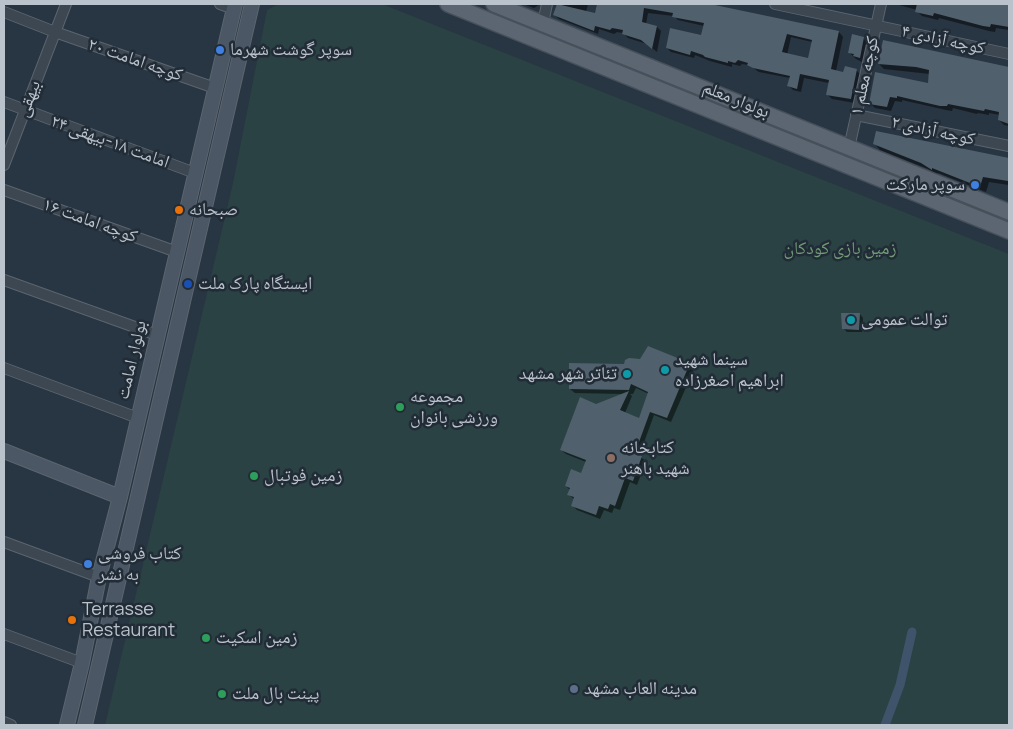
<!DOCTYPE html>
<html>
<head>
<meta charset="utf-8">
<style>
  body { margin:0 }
  #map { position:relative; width:1013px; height:729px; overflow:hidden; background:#283542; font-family:Manrope,sans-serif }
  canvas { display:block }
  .frame { position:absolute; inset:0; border:5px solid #bac2cc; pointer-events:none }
</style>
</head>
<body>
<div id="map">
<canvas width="1013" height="729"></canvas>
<div class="frame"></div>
</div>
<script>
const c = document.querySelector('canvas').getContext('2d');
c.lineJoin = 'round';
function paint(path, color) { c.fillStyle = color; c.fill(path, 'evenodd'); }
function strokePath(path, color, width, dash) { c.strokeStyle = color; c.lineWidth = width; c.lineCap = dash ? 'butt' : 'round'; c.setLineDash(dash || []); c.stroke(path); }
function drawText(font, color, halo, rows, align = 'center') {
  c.font = font + ' Manrope,"Noto Naskh Arabic",sans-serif'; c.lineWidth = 5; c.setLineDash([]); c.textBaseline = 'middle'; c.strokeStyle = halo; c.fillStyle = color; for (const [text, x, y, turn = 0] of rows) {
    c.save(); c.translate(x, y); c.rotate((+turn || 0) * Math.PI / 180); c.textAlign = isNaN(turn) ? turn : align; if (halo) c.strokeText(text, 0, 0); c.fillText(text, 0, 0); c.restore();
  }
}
paint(new Path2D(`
  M278,4h104l627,250v471h-904l128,-542 34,-173z`), '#2a4243');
paint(new Path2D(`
  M523,4h17l-6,4z
  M559,4h29l-2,8 10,2 2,-10h106l135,28 4,5 -7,34 8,2 12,-3 4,4 -5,29 -23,-4 -5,-5 2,-11 -25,-5 -3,14 -8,-2 -4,-4 1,-8 -31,-6 -10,-7 -7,-1 -2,2 -8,-2v3l-22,-6 -15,-6 -1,3 -23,-6 -4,-4 35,-11 2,-11 -26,-6 -4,-4 -26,-3 -2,11 11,3 4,4 -4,21 -10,-8 -19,-6 -5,-5 -6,-1 -3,2 -15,-5 -1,5 -39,-15 -4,-4zM791,37l21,5 -3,17 -22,-4z
  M896,4h113v26l-13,-2 -1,4 -6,-1 -50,-13 -1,2 -16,-4 -5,-5v-1z
  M863,38l7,7 -4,19 -10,-5 -7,-7z
  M884,42l125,27v57l-5,-1 -5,-5 1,-5 -11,-2v2l-11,-2 -1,1 -24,-6 -1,3 -6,-1 -44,-10v2l-7,-1 -4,10 -16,-3 -5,-5 59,-18 1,-11 -46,-5 -5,-5z
  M877,132l132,27v26l-20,-3 -3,10 -48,-19v2l-10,-6 -48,-19 -6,-7z
  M860,314l3,4 -1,14h-15l-3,-3 -1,-14z
  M649,347l41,17 4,5 -23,53 -17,-7 -15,41 7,5 -9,24 -7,-3 -10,28 -6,-2 -2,5 -8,-3 -4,9 -23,-9 -4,-4 2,-6 -6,-5 1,-5 -4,-4 16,-12 4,-12 -20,-8 -5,-4 35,-45 27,-11 -48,-1 -5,-4 55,-24 16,-4zM636,388l13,6 -10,25 -14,-6 7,-17 -2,-2h3z`), '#0007');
strokePath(new Path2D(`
  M885,725l15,-40 12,-53`), '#3f546a', 9);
paint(new Path2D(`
  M557,4l38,9 2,-9h113l129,27 -8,38 12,3 2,-6 12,3 -6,30 -25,-4 3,-15 -29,-6 -3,15 -10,-3 3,-10 -37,-8 -6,-3 1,-2 -10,-3 -3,3 -7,-2v2l-23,-6 -2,-2 -12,-4 -1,4 -24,-7 4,-20 31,7 3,-12 -32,-6 1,-4 -29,-5 -2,14 15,4 -5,23 -11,-9 -19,-6 1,-4 -11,-2 -2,2 -15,-4 -1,5 -41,-16zM787,34l25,6 -4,18 -26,-6z
  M917,4h92v23l-18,-3 -1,3 -7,-1 -49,-13 -1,3 -18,-4z
  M852,34l12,3 -4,21 -7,-2 1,-2 -6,-1z
  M883,40l126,27v57l-11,-4 1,-8 -14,-3 -1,2 -36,-7 -1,2h-7l-43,-10v2l-7,-1 -3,10 -18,-3 6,-32 53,11 1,-13 -13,-3 -38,-3z
  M876,131l133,27 -1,23 -25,-4 -3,10 -48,-19v2l-11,-7 -48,-19z
  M841,313h19l-1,17 -17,-1z
  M648,346l42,17 -23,55 -17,-6 -15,41 7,3 -9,25 -8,-3 -10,28 -5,-2 -2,5 -9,-3 -3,9 -25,-9 3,-9 -7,-2 3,-7 -5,-2 6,-17 10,4 5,-13 -26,-10 20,-53 16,7 33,-13 -9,19 19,8 9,-26 -17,-8 -2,6 -60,-1v-26l55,1 1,-4 4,-2 11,1z`), '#51606d');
const street = new Path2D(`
  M220,4l14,5
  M775,4l234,50
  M4,12l51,20 160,56
  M543,23l4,-19
  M4,102l191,71
  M856,115l153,31
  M849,148l32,-144
  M4,165l62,-161
  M4,190l173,62
  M4,280l153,55
  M4,368l134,50
  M4,542l95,35
  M4,634l78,29
  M4,722l7,3`);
const secondary = new Path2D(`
  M4,451l116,46
  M67,725l15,-62 17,-86 21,-80 115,-493
  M85,725l167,-721`);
const primary = new Path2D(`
  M448,4l561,227
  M494,4l515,208`);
strokePath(street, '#5b656f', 12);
strokePath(secondary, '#5b656f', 16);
strokePath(primary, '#46505b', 18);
strokePath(street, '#3c4752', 10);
strokePath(secondary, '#4b5765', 14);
strokePath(primary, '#5b6672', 15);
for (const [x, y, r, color] of [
  [220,50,5,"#3f7fe0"],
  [975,185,5,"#3f7fe0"],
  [179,210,5,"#e8710a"],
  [188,284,5,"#1a4fb4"],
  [851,320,5,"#0f9aa8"],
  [665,370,5,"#0f9aa8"],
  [627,374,5,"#0f9aa8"],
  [400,407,5,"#2e9e5b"],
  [611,458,5,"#8d6e63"],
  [254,476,5,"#2e9e5b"],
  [88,564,5,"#3f7fe0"],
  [72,620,5,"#e8710a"],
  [206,638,5,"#2e9e5b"],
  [574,689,5,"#5c6f8a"],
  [222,694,5,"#2e9e5b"]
]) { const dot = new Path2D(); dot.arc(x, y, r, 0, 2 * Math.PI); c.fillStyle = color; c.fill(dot); strokePath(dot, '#212c37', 2); }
drawText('18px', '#bac2cc', '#212c37', [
  ["کوچه آزادی ۴",943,40,12],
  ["کوچه امامت ۲۰",135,60,19],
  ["کوچه معلم ۱",865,76,-78],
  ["بیهقی",29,99,-69],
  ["بولوار معلم",736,100,22],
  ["کوچه آزادی ۲",933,131,12],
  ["امامت ۱۸-بیهقی ۲۴",110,142,20],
  ["کوچه امامت ۱۶",90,221,20],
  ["بولوار امامت",132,360,-77]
]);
drawText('18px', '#bac2cc', '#212c37', [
  ["سوپر گوشت شهرما",230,50],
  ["سوپر مارکت",965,185,"right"],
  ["صبحانه",189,210],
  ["ایستگاه پارک ملت",198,284],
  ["توالت عمومی",861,320],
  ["سینما شهید",675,360],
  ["ابراهیم اصغرزاده",675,381],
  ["تئاتر شهر مشهد",617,374,"right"],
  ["مجموعه",410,397],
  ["ورزشی بانوان",410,418],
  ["کتابخانه",621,448],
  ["شهید باهنر",621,469],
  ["زمین فوتبال",264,476],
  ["کتاب فروشی",98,554],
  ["به نشر",98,575],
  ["Terrasse",82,610],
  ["Restaurant",82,631],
  ["زمین اسکیت",216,638],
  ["مدينه العاب مشهد",584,689],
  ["پینت بال ملت",232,694]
], 'left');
drawText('18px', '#729b78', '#212c37', [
  ["زمین بازی کودکان",840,249]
]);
</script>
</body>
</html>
